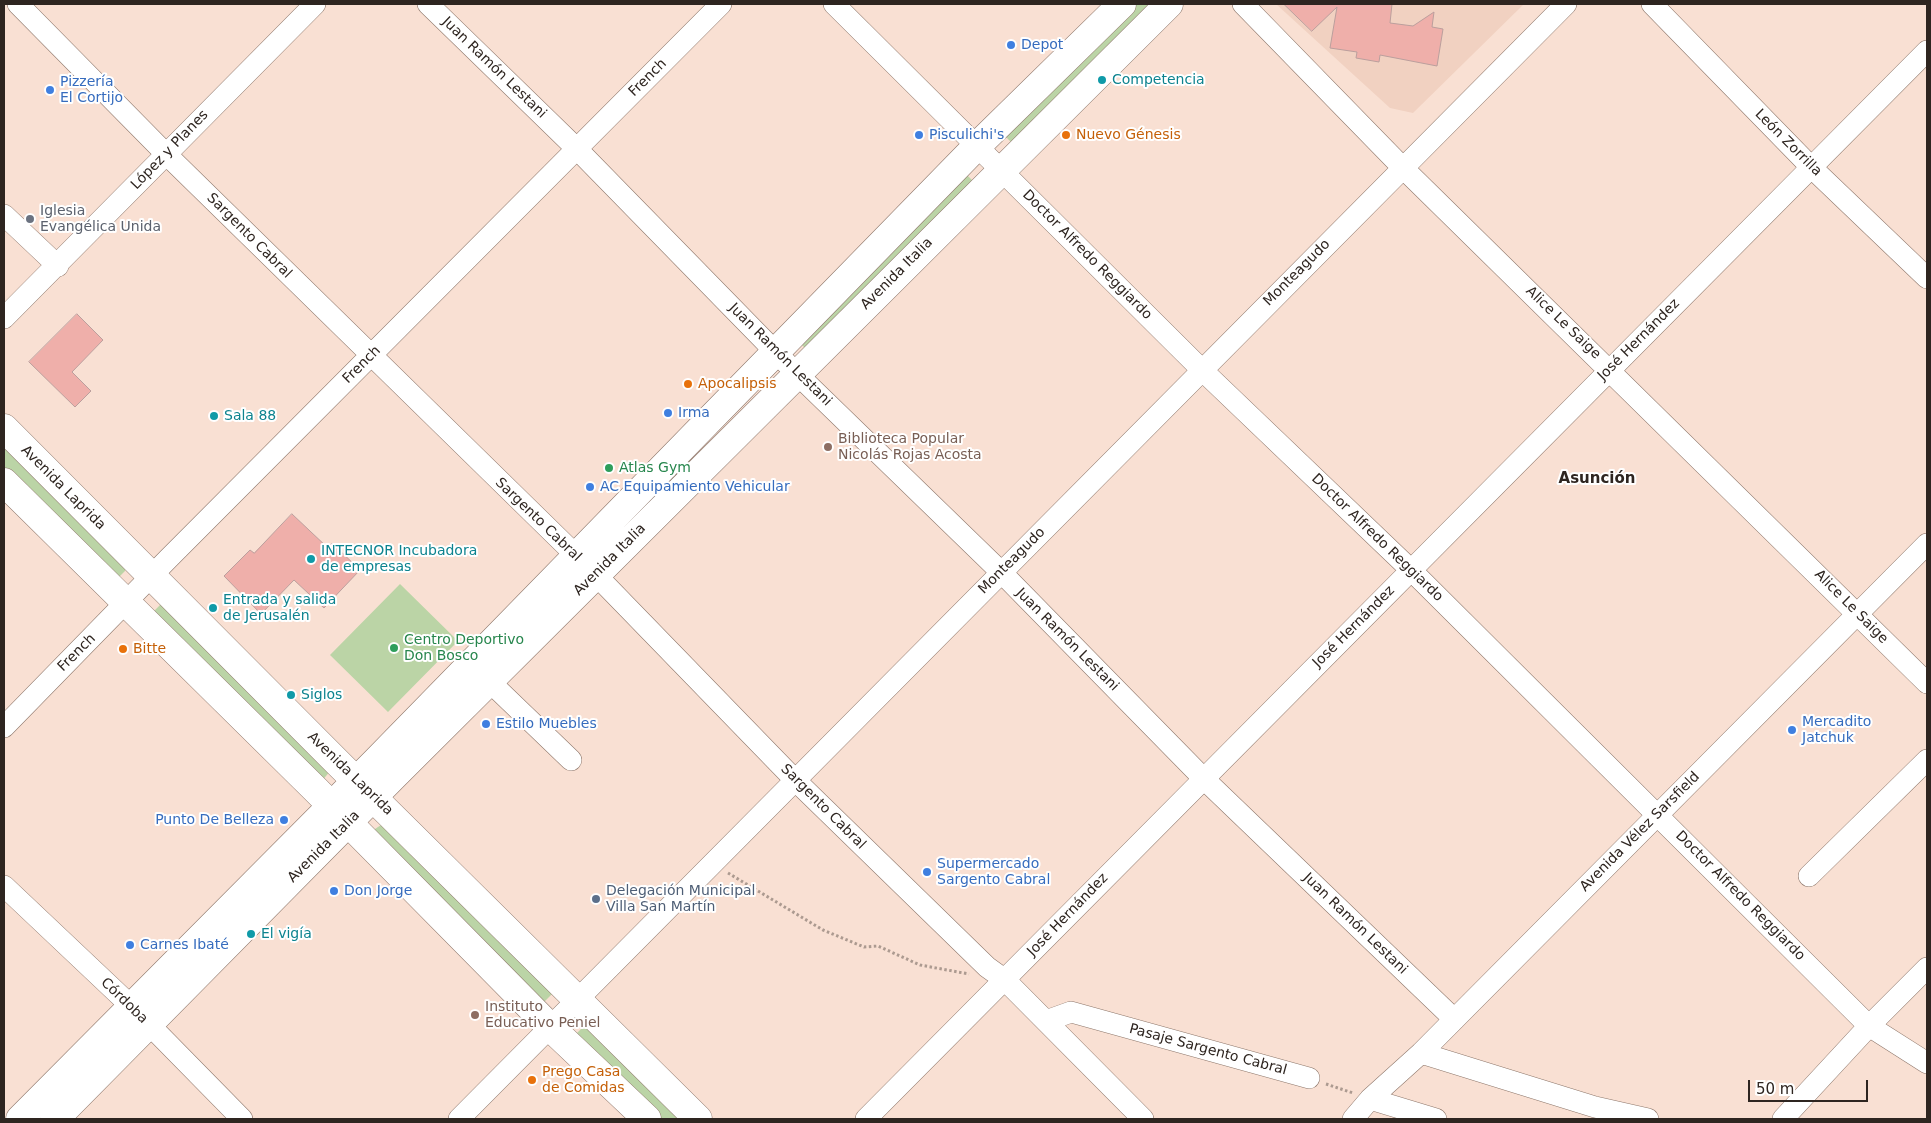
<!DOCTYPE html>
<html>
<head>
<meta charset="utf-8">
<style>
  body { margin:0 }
  #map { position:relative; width:1931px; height:1123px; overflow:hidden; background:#f9e0d3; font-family:"DejaVu Sans",sans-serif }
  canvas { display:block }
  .frame { position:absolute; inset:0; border:5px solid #2e2520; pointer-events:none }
  .scale { position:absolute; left:1748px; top:1080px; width:120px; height:22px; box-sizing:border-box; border:2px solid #2e2520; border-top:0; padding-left:6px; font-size:15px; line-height:18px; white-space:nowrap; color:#2e2520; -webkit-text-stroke:4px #fff; paint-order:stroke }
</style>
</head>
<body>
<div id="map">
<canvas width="1931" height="1123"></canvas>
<div class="frame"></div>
<div class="scale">50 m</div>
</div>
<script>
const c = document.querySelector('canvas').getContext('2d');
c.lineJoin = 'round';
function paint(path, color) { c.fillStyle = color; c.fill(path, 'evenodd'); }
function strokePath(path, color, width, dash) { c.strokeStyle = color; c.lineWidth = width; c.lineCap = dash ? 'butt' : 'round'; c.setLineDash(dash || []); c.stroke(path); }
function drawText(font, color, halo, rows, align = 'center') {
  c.font = font + ' "DejaVu Sans",sans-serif'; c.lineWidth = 4; c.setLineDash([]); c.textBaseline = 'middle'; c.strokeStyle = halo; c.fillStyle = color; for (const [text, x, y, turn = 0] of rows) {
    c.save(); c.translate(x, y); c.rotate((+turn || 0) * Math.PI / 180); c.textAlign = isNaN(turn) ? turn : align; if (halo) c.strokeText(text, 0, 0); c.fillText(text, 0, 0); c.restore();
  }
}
paint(new Path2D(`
  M1276,4h248l-111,109 -23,-5z`), '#f1d1c1');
paint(new Path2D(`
  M1135,4h19l-140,141 -9,-9z
  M966,174l10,10 -167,168 -10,-10z
  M4,441l121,121v9l-8,8 -113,-106z
  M400,584l58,57 -70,71 -58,-57z
  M160,605h8l163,165 -10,12 -168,-170z
  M384,823l168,162v9l-7,7h-11l-160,-166 1,-6z
  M584,1026l9,1 92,92h-30l-79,-85z`), '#bbd4a6');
const building = new Path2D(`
  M1284,4h108l-2,19 23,3 21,-14 -2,15 11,2 -6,37 -57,-11 -1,7 -23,-4 1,-6 -27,-4 7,-41 -25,24z
  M77,314l26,26 -31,32 19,19 -16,16 -46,-45z
  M292,514l36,34 4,-5 28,27 -36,38 -30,-28 -33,34 -37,-38 26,-26 4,3z`);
paint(building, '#efafaa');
strokePath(building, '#bb9f9d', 1);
const minor = new Path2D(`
  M18,4l148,150 430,421 200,206 191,186 18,13 138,139
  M428,4l149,145 220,225 204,198 202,206 251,241
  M834,4l368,366 209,200 458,456 58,37
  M1243,4l159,163 525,516
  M1652,4l159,163 116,111
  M4,215l54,51
  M4,318l311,-314
  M490,682l81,78
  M4,727l164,-168 553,-555
  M1809,876l118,-116
  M4,886l127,120 111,113
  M1046,1021l25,-9 238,66
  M1421,1053l174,54 53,12
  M1370,1099l66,20
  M459,1119l1107,-1115
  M866,1119l1061,-1068
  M1353,1119l17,-20 51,-46 506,-509
  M1783,1119l86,-93 58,-58`);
const major = new Path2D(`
  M4,428l337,338 357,353
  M4,482l312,308 234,237 97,92
  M20,1119l355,-357 601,-615 146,-143
  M55,1119l339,-343 775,-772`);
strokePath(minor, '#8e776b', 22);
strokePath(major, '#8e776b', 29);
strokePath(new Path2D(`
  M728,873l95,57 41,17 14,-1 42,19 49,9
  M1326,1084l27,9`), '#ac9a90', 3, [2.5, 2.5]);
strokePath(minor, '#fff', 21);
strokePath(major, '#fff', 28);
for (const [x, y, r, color] of [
  [1011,45,5,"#3f7fe0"],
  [1102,80,5,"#0f9aa8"],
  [50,90,5,"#3f7fe0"],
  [919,135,5,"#3f7fe0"],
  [1066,135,5,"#e8710a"],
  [30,219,5,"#6b7280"],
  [688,384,5,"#e8710a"],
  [668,413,5,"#3f7fe0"],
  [214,416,5,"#0f9aa8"],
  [828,447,5,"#8d6e63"],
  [609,468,5,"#2e9e5b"],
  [590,487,5,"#3f7fe0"],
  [311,559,5,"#0f9aa8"],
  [213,608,5,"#0f9aa8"],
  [394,648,5,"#2e9e5b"],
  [123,649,5,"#e8710a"],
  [291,695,5,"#0f9aa8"],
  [486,724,5,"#3f7fe0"],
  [1792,730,5,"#3f7fe0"],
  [284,820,5,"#3f7fe0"],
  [927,872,5,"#3f7fe0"],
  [334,891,5,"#3f7fe0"],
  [596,899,5,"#5c6f8a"],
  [251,934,5,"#0f9aa8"],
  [130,945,5,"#3f7fe0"],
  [475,1015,5,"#8d6e63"],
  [532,1080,5,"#e8710a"]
]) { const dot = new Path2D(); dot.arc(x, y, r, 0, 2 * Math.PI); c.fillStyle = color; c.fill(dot); strokePath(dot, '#fff', 2); }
drawText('14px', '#366cbe', '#fff', [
  ["Depot",1021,45],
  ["Pizzería",60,82],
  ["El Cortijo",60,98],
  ["Pisculichi's",929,135],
  ["Irma",678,413],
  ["AC Equipamiento Vehicular",600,487],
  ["Mercadito",1802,722],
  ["Jatchuk",1802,738],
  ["Estilo Muebles",496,724],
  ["Punto De Belleza",274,820,"right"],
  ["Supermercado",937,864],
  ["Sargento Cabral",937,880],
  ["Don Jorge",344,891],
  ["Carnes Ibaté",140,945]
], 'left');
drawText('14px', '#2e2520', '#fff', [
  ["Juan Ramón Lestani",494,68,44],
  ["French",648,78,-45],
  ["León Zorrilla",1788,143,45],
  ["López y Planes",170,150,-46],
  ["Sargento Cabral",249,236,45],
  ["Doctor Alfredo Reggiardo",1087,255,45],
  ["Monteagudo",1297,273,-45],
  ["Avenida Italia",897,274,-45],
  ["Alice Le Saige",1563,323,44],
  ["José Hernández",1639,340,-45],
  ["Juan Ramón Lestani",780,355,45],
  ["French",362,365,-45],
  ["Avenida Laprida",63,488,45],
  ["Sargento Cabral",538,520,44],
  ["Doctor Alfredo Reggiardo",1377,538,44],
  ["Avenida Italia",610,560,-45],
  ["Monteagudo",1012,561,-45],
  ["Alice Le Saige",1851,607,45],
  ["José Hernández",1354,627,-45],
  ["Juan Ramón Lestani",1067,640,45],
  ["French",77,653,-45],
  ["Avenida Laprida",350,774,44],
  ["Sargento Cabral",823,807,45],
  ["Avenida Vélez Sarsfield",1640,832,-45],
  ["Avenida Italia",324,847,-45],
  ["Doctor Alfredo Reggiardo",1740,896,45],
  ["José Hernández",1068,915,-46],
  ["Juan Ramón Lestani",1355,924,44],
  ["Córdoba",124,1001,44],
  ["Pasaje Sargento Cabral",1208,1050,15]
]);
drawText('14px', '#0d838f', '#fff', [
  ["Competencia",1112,80],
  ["Sala 88",224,416],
  ["INTECNOR Incubadora",321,551],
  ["de empresas",321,567],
  ["Entrada y salida",223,600],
  ["de Jerusalén",223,616],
  ["Siglos",301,695],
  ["El vigía",261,934]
], 'left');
drawText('14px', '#c56008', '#fff', [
  ["Nuevo Génesis",1076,135],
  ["Apocalipsis",698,384],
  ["Bitte",133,649],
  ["Prego Casa",542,1072],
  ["de Comidas",542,1088]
], 'left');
drawText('14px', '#5b616d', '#fff', [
  ["Iglesia",40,211],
  ["Evangélica Unida",40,227]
], 'left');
drawText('14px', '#785e54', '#fff', [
  ["Biblioteca Popular",838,439],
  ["Nicolás Rojas Acosta",838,455],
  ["Instituto",485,1007],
  ["Educativo Peniel",485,1023]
], 'left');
drawText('14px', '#27864d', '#fff', [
  ["Atlas Gym",619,468],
  ["Centro Deportivo",404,640],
  ["Don Bosco",404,656]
], 'left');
drawText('14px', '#4e5e75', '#fff', [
  ["Delegación Municipal",606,891],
  ["Villa San Martín",606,907]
], 'left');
drawText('bold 15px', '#2e2520', '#fff', [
  ["Asunción",1597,479]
]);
</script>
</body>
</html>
